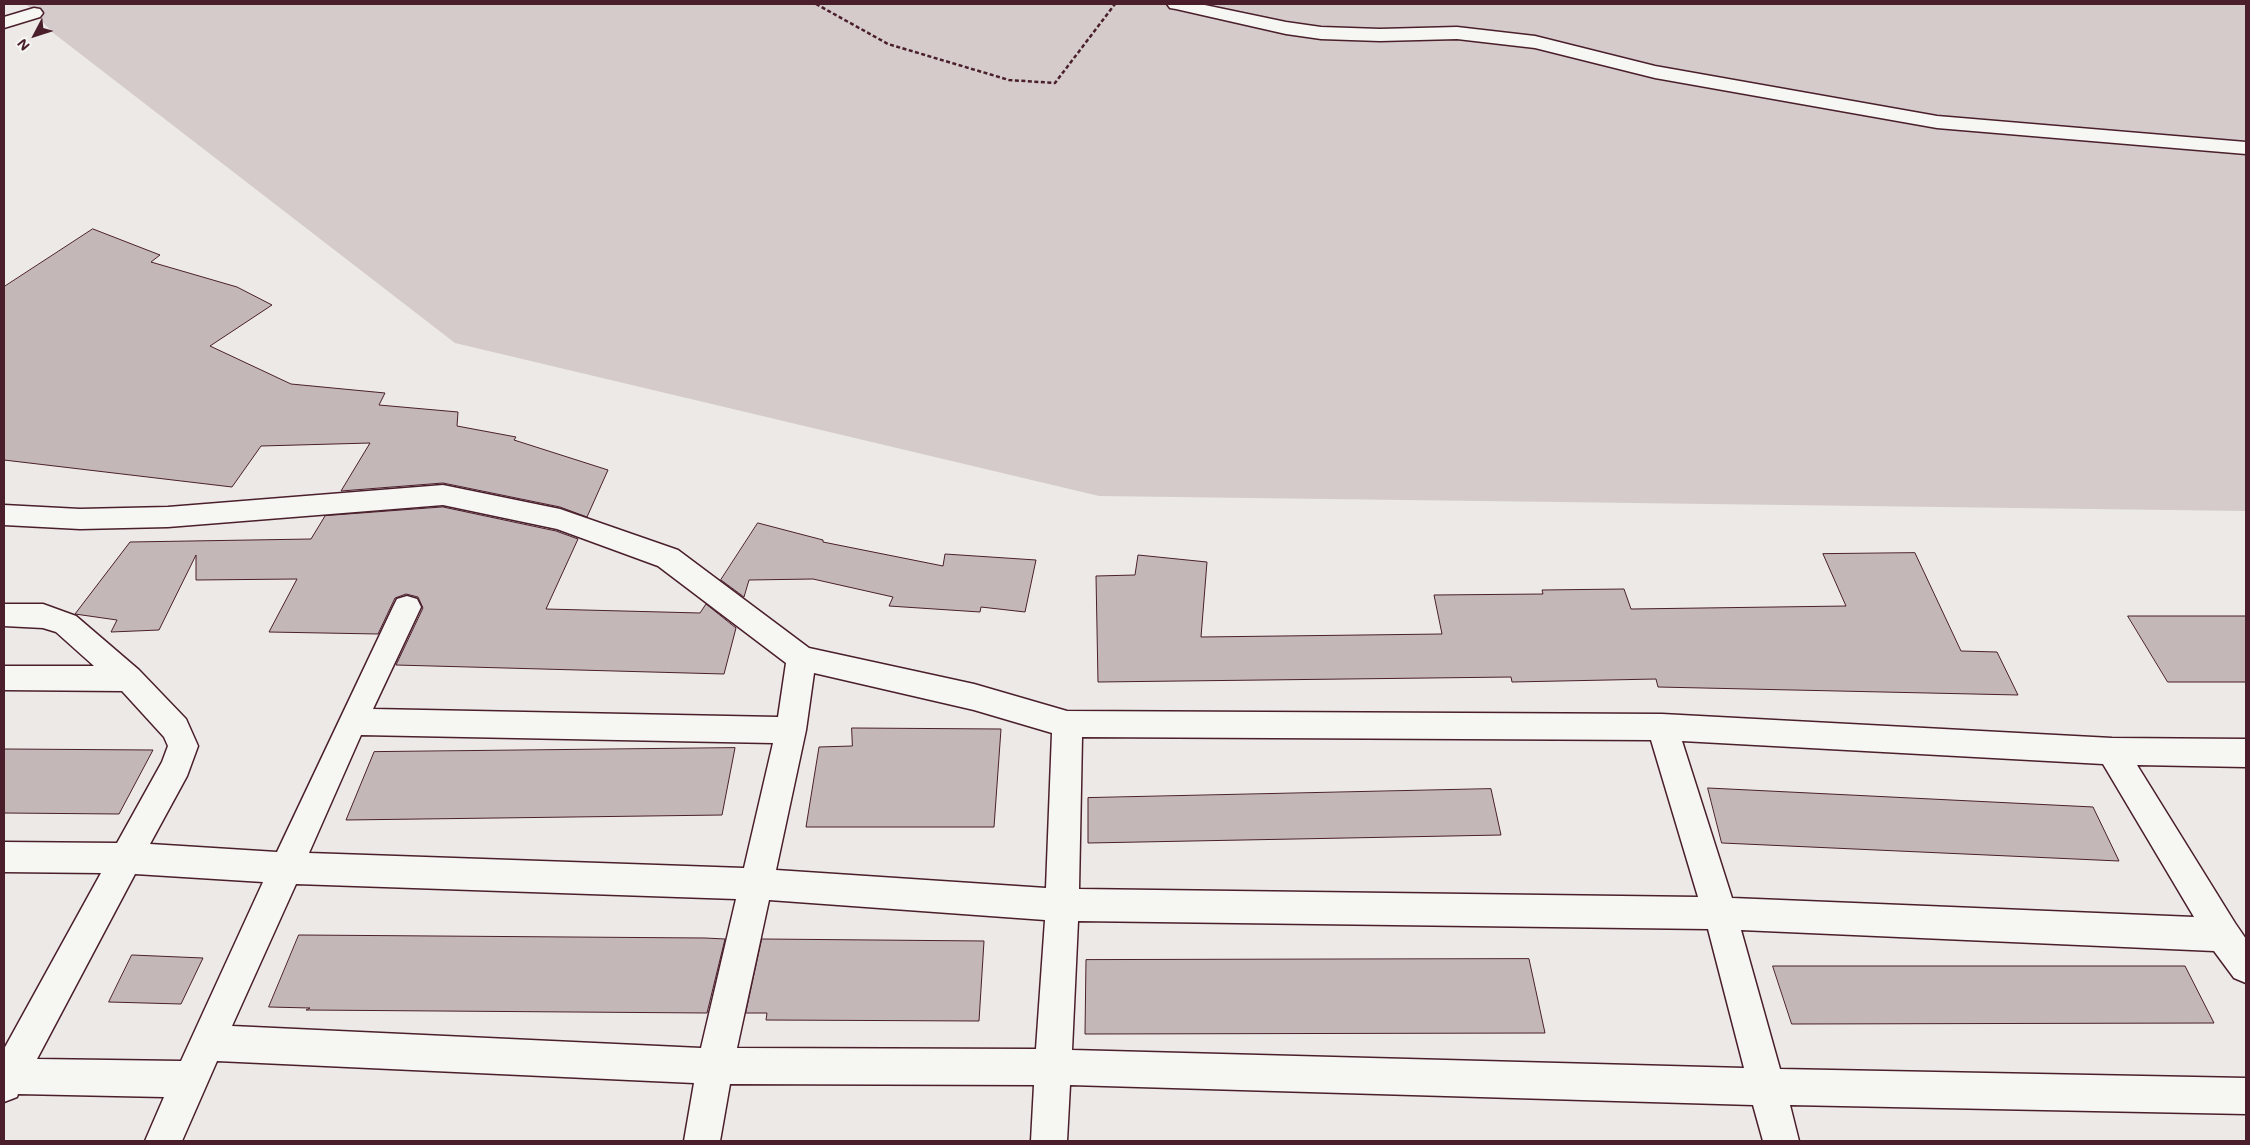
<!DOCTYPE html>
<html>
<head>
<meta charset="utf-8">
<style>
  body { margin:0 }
  #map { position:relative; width:2250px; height:1145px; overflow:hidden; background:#ece9e6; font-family:Mali,sans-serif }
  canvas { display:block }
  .frame { position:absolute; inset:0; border:5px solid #4a1f2b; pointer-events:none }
  .north { position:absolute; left:10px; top:10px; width:50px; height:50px; -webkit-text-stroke:4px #f6f6f2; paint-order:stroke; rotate:230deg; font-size:14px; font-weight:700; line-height:20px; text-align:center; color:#4a1f2b }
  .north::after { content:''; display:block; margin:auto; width:18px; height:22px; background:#4a1f2b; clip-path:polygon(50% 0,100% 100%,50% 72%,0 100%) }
</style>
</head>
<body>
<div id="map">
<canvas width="2250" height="1145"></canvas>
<div class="frame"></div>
<div class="north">N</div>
</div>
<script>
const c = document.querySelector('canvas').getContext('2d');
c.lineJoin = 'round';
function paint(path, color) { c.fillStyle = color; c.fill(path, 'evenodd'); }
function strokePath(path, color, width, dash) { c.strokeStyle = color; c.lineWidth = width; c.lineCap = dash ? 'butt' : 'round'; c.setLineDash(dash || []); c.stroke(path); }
paint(new Path2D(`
  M26,4h2220v507l-1147,-15 -644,-153 -403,-311z`), '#d4cbca');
const building = new Path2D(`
  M93,229l67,26 -9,7 86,25 35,18 -62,41 81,38 94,9 -6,12 79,7 -1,14 59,11 -2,3 94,30 -21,47 -27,-10 -117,-24 -102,8 29,-48 -109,3 -29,41 -228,-27v-173z
  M443,507l113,24 22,8 -32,70 154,4 6,-9 30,24 -12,46 -328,-9 27,-57 -5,-11 -12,-3 -11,4 -17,36 -109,-2 28,-53 -101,1v-25l-37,75 -48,2 6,-12 -42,-6 55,-72 181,-3 14,-23z
  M758,523l65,17v2l120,24 2,-12 91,6 -11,52 -44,-5 -1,5 -91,-6 4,-9 -80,-18 -64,1 -5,17 -23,-17z
  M1915,553l46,98 36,1 21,43 -360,-8 -2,-8 -144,3 -1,-5 -413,5 -2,-106 39,-1 3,-20 69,7 -6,75 241,-3 -8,-39 109,-1 -1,-4 82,-1 7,20 215,-3 -23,-52z
  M2128,616h118v66h-78z
  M852,728l149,1 -7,98h-188l13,-80 33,-1z
  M735,748l-13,67 -376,5 28,-68z
  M4,749l149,1 -34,64 -115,-1z
  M1708,788l385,19 26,54 -397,-18z
  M1491,789l10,46 -413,8v-45z
  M299,935l406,3 20,1 -18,74 -401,-3 4,-2 -41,-1z
  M762,939l222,2 -5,80 -213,-1 1,-7h-21z
  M132,955l71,3 -22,46 -72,-2z
  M1529,959l16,74 -460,1 1,-74z
  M1773,966h412l29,57 -422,1z`);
paint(building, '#c4b7b7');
strokePath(building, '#4a1f2b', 1);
const minor = new Path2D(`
  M1167,4h33l86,18 35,5 59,2 77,-2 78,9 120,30 282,50 309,26v12l-309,-26 -282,-50 -120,-30 -78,-9 -77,2 -59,-2 -35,-5 -110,-25 -6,-1z
  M34,8l6,1 3,4 -3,4 -36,11v-11z
  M443,485l117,24 118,41 131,98 165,36 93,27 595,3 450,24 134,1v28l-109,-2 98,158 11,16v44l-12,-5 -20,-27 -473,-21 39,139 466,9v36l-456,-9 9,36h-36l-10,-36 -683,-20 -3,56h-36l3,-56 -304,-1 -10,57h-36l10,-58 -477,-22 -35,80h-37l19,-44 -146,-3 -1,3 -13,5v-53l97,-176 -97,-1v-30l113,1 45,-81 6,-16 -4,-9 -42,-46 -118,-1v-24h90l-38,-34 -13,-4 -39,-2v-22h39l33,12 63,54 47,49 12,27 -11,30 -37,68 127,8 116,-245 4,-8 10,-3 10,3 4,8 -48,102 405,8 8,-54 -128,-97 -101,-37 -114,-24 -275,22 -88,2 -76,-4v-20l76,4 88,-2zM814,673l160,37 78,23 -6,155 -270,-18 30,-140zM361,735l412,8 -29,125 -435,-15zM1082,737l569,3 47,157 -619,-8zM1682,741l421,23 91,153 -462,-19zM135,874l128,8 -82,179 -144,-2zM296,884l440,15 -35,149 -469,-22zM769,900l276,20 -9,129 -299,-1zM1078,921l630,8 36,139 -672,-18z`);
strokePath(minor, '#4a1f2b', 3);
strokePath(new Path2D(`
  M816,4l72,40 121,36 46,3 60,-79`), '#4a1f2b', 2.5, [4, 2.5]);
paint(minor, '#f6f6f2');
</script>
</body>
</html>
